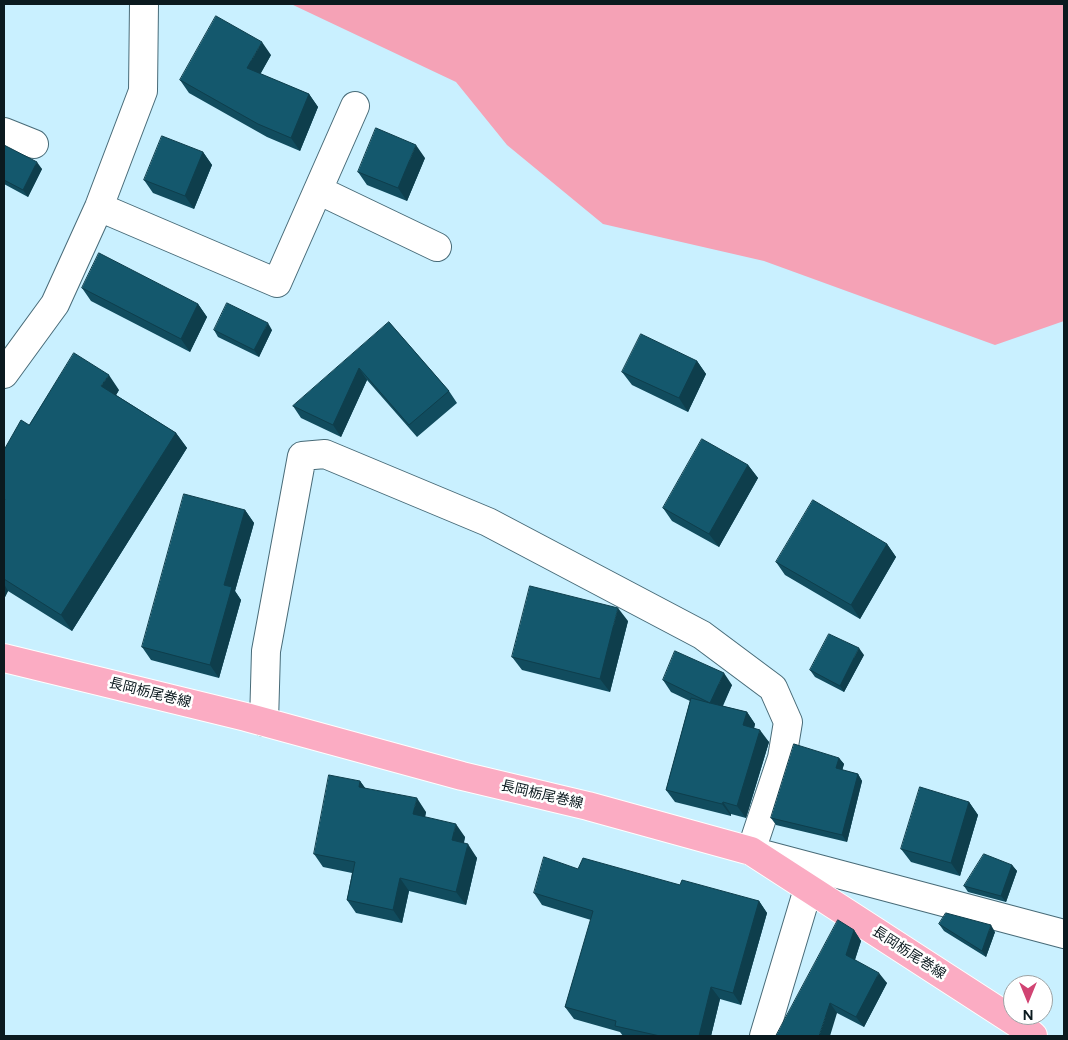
<!DOCTYPE html>
<html>
<head>
<meta charset="utf-8">
<style>
  body { margin:0 }
  #map { position:relative; width:1068px; height:1040px; overflow:hidden; background:#c9f0ff; font-family:Figtree,sans-serif }
  canvas { display:block }
  .frame { position:absolute; inset:0; border:5px solid #0b1a1f; pointer-events:none }
  .north { position:absolute; left:1003px; top:975px; width:50px; height:50px; box-sizing:border-box; background:#fff; border:1px solid #9da3a5; border-radius:50%; rotate:180deg; font-size:14px; font-weight:700; line-height:20px; text-align:center; color:#0b1a1f }
  .north::after { content:''; display:block; margin:auto; width:18px; height:22px; background:#d14473; clip-path:polygon(50% 0,100% 100%,50% 72%,0 100%) }
</style>
</head>
<body>
<div id="map">
<canvas width="1068" height="1040"></canvas>
<div class="frame"></div>
<div class="north">N</div>
</div>
<script>
const c = document.querySelector('canvas').getContext('2d');
c.lineJoin = 'round';
function paint(path, color) { c.fillStyle = color; c.fill(path, 'evenodd'); }
function strokePath(path, color, width, dash) { c.strokeStyle = color; c.lineWidth = width; c.lineCap = dash ? 'butt' : 'round'; c.setLineDash(dash || []); c.stroke(path); }
function drawText(font, color, halo, rows, align = 'center') {
  c.font = font + ' Figtree,"Noto Sans JP",sans-serif'; c.lineWidth = 5; c.setLineDash([]); c.textBaseline = 'middle'; c.strokeStyle = halo; c.fillStyle = color; for (const [text, x, y, turn = 0] of rows) {
    c.save(); c.translate(x, y); c.rotate((+turn || 0) * Math.PI / 180); c.textAlign = isNaN(turn) ? turn : align; if (halo) c.strokeText(text, 0, 0); c.fillText(text, 0, 0); c.restore();
  }
}
paint(new Path2D(`
  M291,4h773v317l-69,24 -231,-84 -161,-37 -96,-79 -51,-63z`), '#f5a2b6');
const street = new Path2D(`
  M4,132l30,12
  M318,190l119,57
  M99,207l178,76 78,-177
  M4,374l51,-70 44,-97 44,-116 1,-87
  M264,722l2,-71 36,-195 23,-2 163,68 214,113 71,53 15,34 -6,36 -31,93 313,83
  M764,1036l44,-147`);
const primary = new Path2D(`
  M4,658l242,59 216,59 126,30 163,45 272,176 10,9`);
strokePath(street, '#486b78', 30);
strokePath(primary, '#fff', 30);
strokePath(street, '#fff', 28);
strokePath(primary, '#fbacc3', 28);
paint(new Path2D(`
  M271,55l-11,19 49,20 9,13 -18,44 -33,-14 -78,-44 -9,-13z
  M4,145l38,24 -14,28 -24,-13z
  M203,152l9,13 -18,44 -41,-16 -9,-13z
  M425,158l-18,43 -40,-16 -9,-13z
  M82,288l116,16 9,13 -17,35 -99,-51z
  M389,322l60,69 8,12 -40,34 -50,-57 -26,57 -40,-19 -8,-12z
  M214,330h58l-13,27 -41,-20z
  M697,361l9,13 -18,38 -56,-27 -10,-13z
  M119,390l-3,5 60,38 11,15 -115,183 -64,-40 -4,8v-149l25,-25z
  M748,465l10,13 -39,69 -47,-26 -9,-13z
  M245,510l9,13 -19,68 6,9 -22,78 -68,-18 -9,-13z
  M887,544l9,13 -36,62 -75,-44 -9,-13z
  M628,621l-18,71 -88,-22 -10,-13z
  M864,655l-20,37 -29,-15 -5,-7z
  M663,680l69,5 -9,21 24,6 8,12 -1,4 15,14 -23,76 -15,-4v2l-56,-14 -9,-12 24,-89 -19,-9z
  M839,758l5,6 -2,6 16,4 4,7 -15,61 -71,-17 -5,-7z
  M360,781l6,8 60,23 -1,5 40,20 -1,6 13,15 -11,47 -57,-14 -7,32 -46,-10 -9,-13 5,-27 -29,-6 -9,-13z
  M969,802l9,13 -18,61 -49,-14 -10,-13z
  M1012,865l5,6 -11,31 -38,-10 -4,-6z
  M578,869l102,16 79,16 8,12 -26,92 -21,-6 -9,37h-88l-3,-4 -46,-13 -9,-12 26,-87 -49,-15 -8,-12z
  M939,924l56,8 -9,25 -42,-26z
  M854,930l7,11 -6,19 32,23 -23,44 -27,-14 -61,23z`), '#114c5e');
paint(new Path2D(`
  M262,42l9,13 -15,27 -9,-14z
  M309,94l9,13 -18,44 -9,-13z
  M416,145l9,13 -18,43 -9,-13z
  M203,152l9,13 -18,44 -9,-13z
  M37,162l5,7 -14,28 -5,-7z
  M198,304l9,13 -17,35 -9,-13z
  M268,323l4,7 -13,27 -5,-7z
  M697,361l9,13 -18,38 -9,-14z
  M359,368l8,12 -26,57 -8,-12z
  M109,375l10,15 -7,12 -11,-16z
  M176,433l11,15 -115,183 -11,-16z
  M748,465l10,13 -39,69 -10,-13z
  M245,510l9,13 -19,68 6,9 -22,78 -9,-13 14,-80z
  M887,544l9,13 -36,62 -9,-14z
  M4,584l4,7 -4,8z
  M618,608l10,13 -18,71 -10,-13z
  M859,648l5,7 -20,37 -4,-6z
  M724,673l8,12 -14,30 -8,-12z
  M747,712l8,12 -3,13 -9,-12z
  M760,730l9,12 -23,76 -9,-12z
  M839,758l5,6 -3,11 -5,-7z
  M858,774l4,7 -15,61 -5,-7z
  M360,781l9,13 -10,-7z
  M417,798l9,14 -3,15 -10,-13z
  M723,802l8,12v2l-9,-12z
  M969,802l9,13 -18,61 -9,-13z
  M456,824l9,13 -4,17 -9,-14z
  M468,844l9,14 -11,47 -10,-13z
  M1012,865l5,6 -11,31 -5,-6z
  M400,878l9,13 -7,32 -9,-13z
  M759,901l8,12 -26,92 -8,-12z
  M991,925l4,7 -9,25 -4,-6z
  M854,930l7,11 -8,24 -7,-10z
  M879,973l8,10 -23,44 -8,-10z
  M711,987l9,12 -9,37h-12z
  M830,1003l7,10 -7,23h-11z`), '#0e3e4c');
const building = new Path2D(`
  M216,16l46,26 -15,26 62,26 -18,44 -33,-14 -78,-44z
  M376,128l40,17 -18,43 -40,-16z
  M162,136l41,16 -18,44 -41,-16z
  M4,145l33,17 -14,28 -19,-10z
  M99,253l99,51 -17,35 -99,-51z
  M227,303l41,20 -14,27 -40,-20z
  M389,322l60,69 -40,34 -50,-57 -26,57 -40,-19z
  M641,334l56,27 -18,37 -57,-26z
  M74,353l35,22 -8,11 75,47 -115,182 -57,-36v-78l1,-2h-1v-49l17,-30 8,5z
  M702,439l46,26 -39,69 -46,-26z
  M184,494l61,16 -21,75 8,2 -22,78 -68,-18z
  M813,500l74,44 -36,61 -75,-43z
  M530,586l88,22 -18,71 -88,-22z
  M829,634l30,14 -19,38 -30,-16z
  M675,651l49,22 -14,30 37,9 -4,13 17,5 -23,76 -14,-4 -1,2 -56,-14 25,-92 19,5 -47,-23z
  M794,744l45,14 -3,10 22,6 -16,61 -71,-17z
  M329,775l31,6 -1,6 58,11 -4,16 43,10 -4,16 16,4 -12,48 -56,-14 -7,32 -46,-10 8,-38 -41,-8z
  M920,787l49,15 -18,61 -50,-14z
  M984,854l28,11 -11,31 -37,-10z
  M544,857l34,12 5,-11 97,27 2,-5 77,21 -26,92 -22,-6 -12,49h-39l-45,-10 1,-5 -51,-14 28,-96 -59,-18z
  M946,913l45,12 -9,26 -43,-27z
  M838,920l16,10 -8,25 33,18 -23,44 -26,-14 -11,33h-43z`);
paint(building, '#14586d');
strokePath(building, '#0e3e4c', 1);
drawText('14px', '#0b1a1f', '#fff', [
  ["長岡栃尾巻線",150,693,14],
  ["長岡栃尾巻線",542,795,13],
  ["長岡栃尾巻線",909,953,33]
]);
</script>
</body>
</html>
